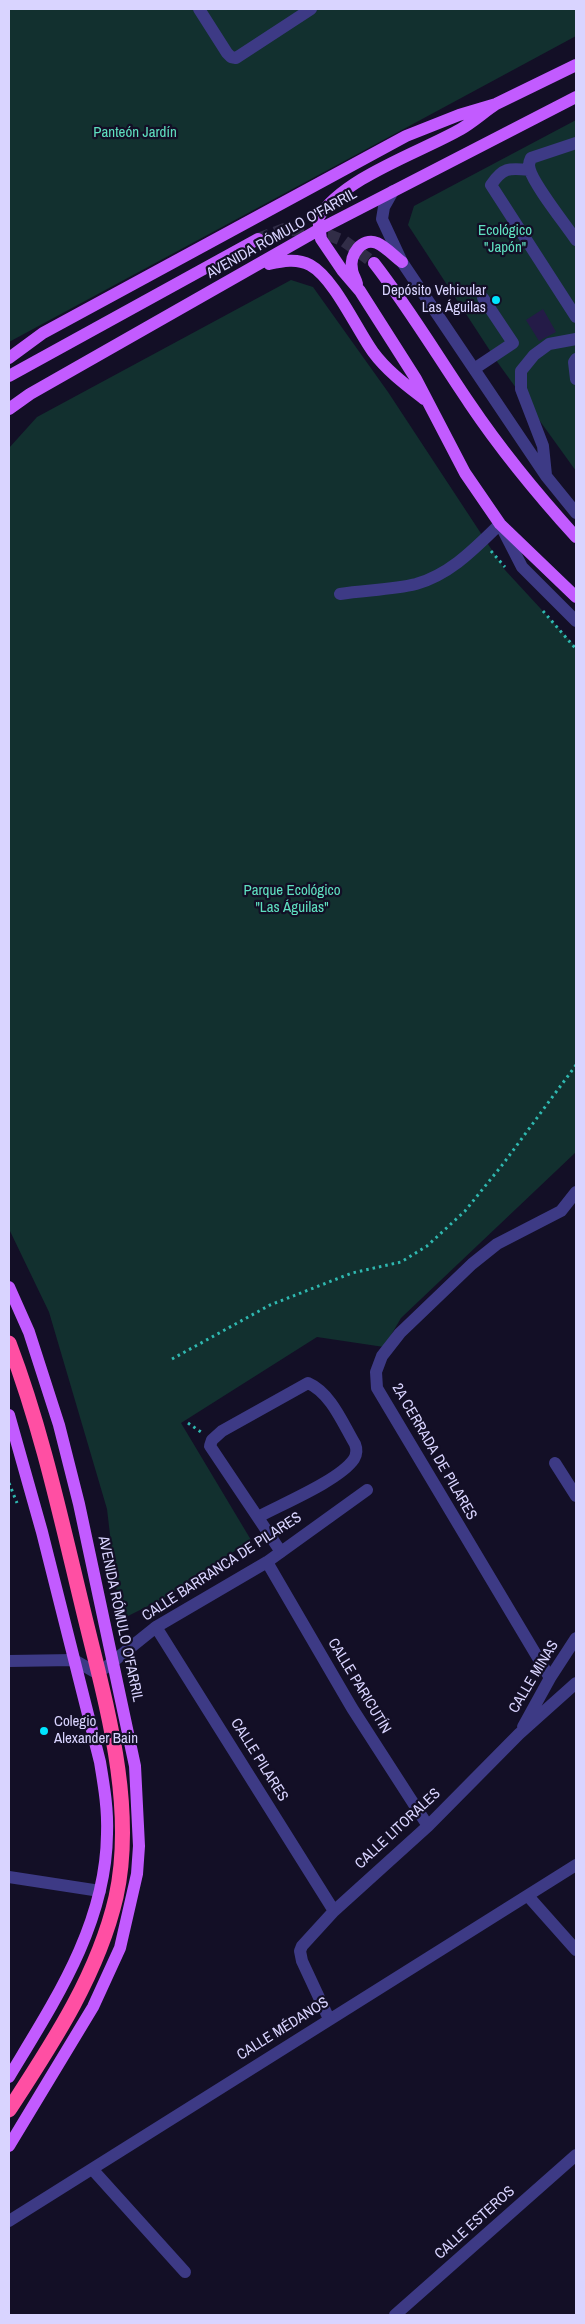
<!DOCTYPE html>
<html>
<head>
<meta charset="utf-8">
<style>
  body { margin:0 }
  #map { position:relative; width:585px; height:2324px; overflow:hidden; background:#130f26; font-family:"Archivo Narrow",sans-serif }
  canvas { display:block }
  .frame { position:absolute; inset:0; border:10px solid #d9d4ff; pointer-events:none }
</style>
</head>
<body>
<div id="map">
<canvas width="585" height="2324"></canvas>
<div class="frame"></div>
</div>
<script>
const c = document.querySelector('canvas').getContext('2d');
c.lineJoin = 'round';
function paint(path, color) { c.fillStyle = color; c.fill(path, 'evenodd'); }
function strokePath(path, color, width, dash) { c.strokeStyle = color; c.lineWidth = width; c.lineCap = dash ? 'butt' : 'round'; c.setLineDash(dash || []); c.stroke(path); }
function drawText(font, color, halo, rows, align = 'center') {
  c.font = font + ' "Archivo Narrow",sans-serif'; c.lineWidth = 4.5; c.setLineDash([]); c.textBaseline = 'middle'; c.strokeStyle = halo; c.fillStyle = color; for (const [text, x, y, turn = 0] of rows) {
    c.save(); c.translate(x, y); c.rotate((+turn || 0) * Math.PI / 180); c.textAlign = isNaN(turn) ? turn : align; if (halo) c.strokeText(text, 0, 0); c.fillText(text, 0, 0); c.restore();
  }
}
paint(new Path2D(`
  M9,9h567v27l-567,306z
  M576,120v351l-78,-108 -90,-138 6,-19z
  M291,280l22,7 75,105 117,178 71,77v505l-175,166 -17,29 -67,-10 -136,86 70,117 -83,56 -48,24 -13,-111 -58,-197 -40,-83v-781l28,-31z`), '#12302f');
paint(new Path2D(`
  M543,309l13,23 -17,9 -13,-21z`), '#241b47');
strokePath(new Path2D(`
  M258,239l26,-10 45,6 15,6 30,22`), '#312d47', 12, [12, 6]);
strokePath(new Path2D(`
  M491,551l14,16
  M543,611l33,38
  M172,1359l98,-54 82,-32 49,-11 26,-16 38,-35 38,-47 73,-99
  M188,1423l13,9
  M9,1483l8,20`), '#2fb8b0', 3, [2.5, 4]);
strokePath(new Path2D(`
  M199,9l28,44 4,4 5,1 75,-49
  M576,143l-45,15c-2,4 -3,7 -1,12 4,15 36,55 46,70
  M530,170c-21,-2 -27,-3 -39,15l85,132
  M393,191l-9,16 -2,12 20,43 144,214 30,37
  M576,359l-2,3 2,17
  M474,369l39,-26 -30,-45
  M546,475l-3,-29 -22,-57v-18l13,-16 15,-11 27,-5
  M340,594c25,-4 52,-4 76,-10 35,-10 59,-36 84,-60l22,43 54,54
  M555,1463l21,33
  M258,1517c24,-13 82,-37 96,-58 3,-5 3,-10 1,-15 -12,-20 -24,-51 -47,-61l-86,48 -10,9 -2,6 71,106
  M267,1562l85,146 76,118
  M156,1627l178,284
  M9,1661l65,-1 21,12 10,-4 51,-41 111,-65 100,-72
  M550,1678l-173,-290 -1,-16 6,-16 18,-23 72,-69 25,-20 64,-33 15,-19
  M523,1727l27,-49 26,-40
  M9,1877l91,14
  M528,1896l48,54
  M329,2019l-27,-58 -2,-10 2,-5 32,-35 94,-85 91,-92 57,-51
  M93,2170l92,102
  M9,2221l567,-356
  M395,2315l181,-160`), '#3d3a85', 12);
strokePath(new Path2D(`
  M496,104c-12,8 -23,18 -35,25 -42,24 -117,48 -143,89l3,21 21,31 18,21 56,88 49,94 35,51 76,73
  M374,263c35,45 64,94 96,141 33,49 67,90 106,133
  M269,264c13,-3 28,-6 41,1 24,13 47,65 63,87 14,19 33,33 51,47
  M357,284c-1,-5 -5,-10 -5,-15 -3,-14 10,-32 25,-26 9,4 17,13 25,19
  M9,358l34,-25 363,-197 53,-21 37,-11 80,-39
  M9,376l249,-137
  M9,409l21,-15 290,-165 256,-132
  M9,1287l20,45 30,93 20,79 56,262 4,80 -2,28 -17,74 -27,59 -84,139
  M9,1415l33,117 58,230c4,24 8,47 7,72 -1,91 -53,168 -98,243`), '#c25bff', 12);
strokePath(new Path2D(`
  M9,1343c32,84 51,171 72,258 22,93 56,201 35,296 -18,78 -64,147 -107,213`), '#ff4fa3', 15);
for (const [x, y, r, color] of [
  [496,300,5,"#00e5ff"],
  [44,1731,5,"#00e5ff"]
]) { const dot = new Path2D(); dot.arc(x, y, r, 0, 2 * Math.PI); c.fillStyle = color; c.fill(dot); strokePath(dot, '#130f26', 2); }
drawText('15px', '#5fe0c0', '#130f26', [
  ["Panteón Jardín",135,133],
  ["Ecológico",505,231],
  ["\"Japón\"",505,248],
  ["Parque Ecológico",292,891],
  ["\"Las Águilas\"",292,908]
]);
drawText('15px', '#d9d4ff', '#130f26', [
  ["AVENIDA RÓMULO O'FARRIL",282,234,-29],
  ["2A CERRADA DE PILARES",434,1452,60],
  ["CALLE BARRANCA DE PILARES",222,1567,-33],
  ["AVENIDA RÓMULO O'FARRIL",120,1619,78],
  ["CALLE MINAS",534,1677,-59],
  ["CALLE PARICUTÍN",359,1686,59],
  ["CALLE PILARES",259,1760,58],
  ["CALLE LITORALES",398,1829,-43],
  ["CALLE MÉDANOS",283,2029,-32],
  ["CALLE ESTEROS",475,2223,-42]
]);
drawText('15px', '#d9d4ff', '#130f26', [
  ["Depósito Vehicular",486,291],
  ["Las Águilas",486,308],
  ["Colegio",54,1722,"left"],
  ["Alexander Bain",54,1739,"left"]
], 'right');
</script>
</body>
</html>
